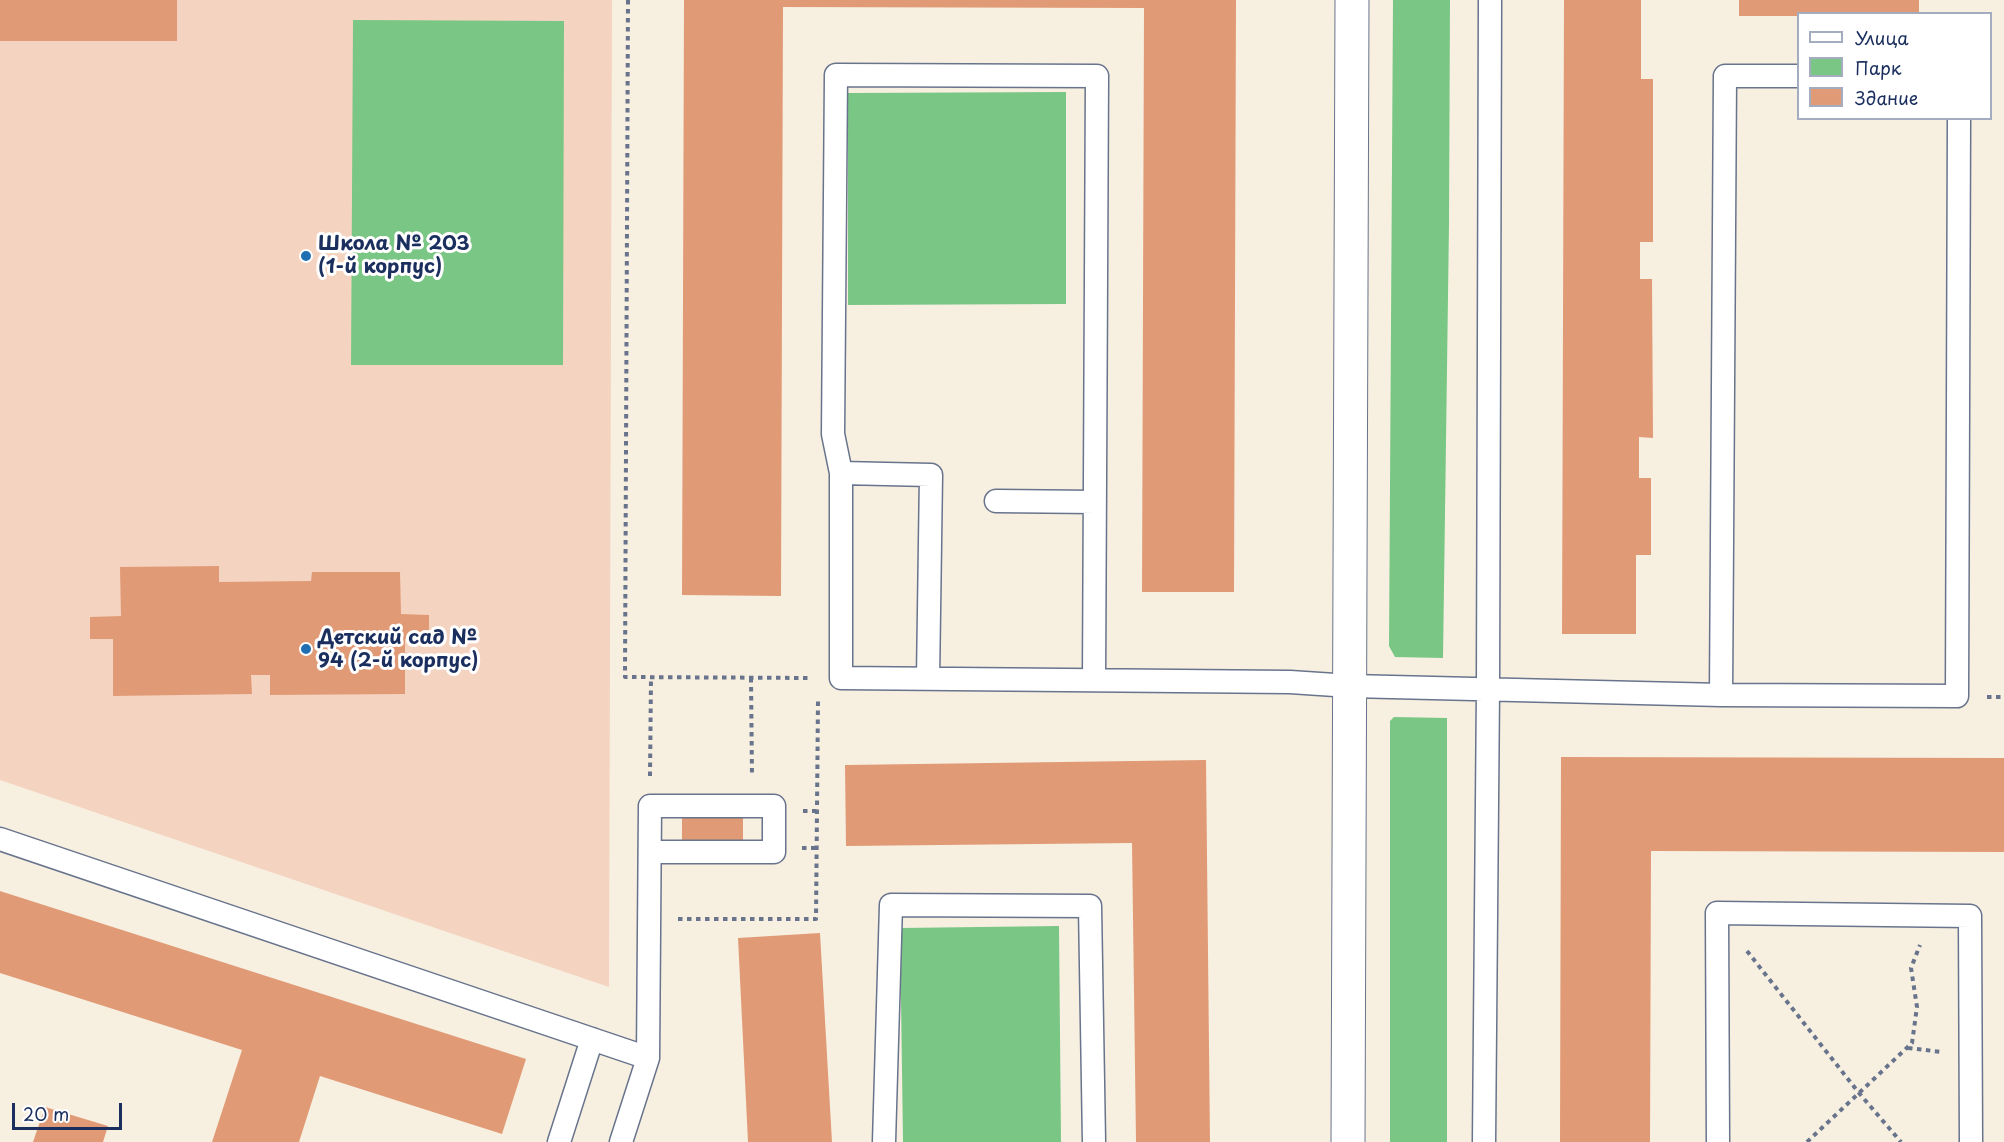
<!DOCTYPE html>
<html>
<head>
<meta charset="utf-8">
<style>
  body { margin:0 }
  #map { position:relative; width:2004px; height:1142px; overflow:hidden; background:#f7f0e1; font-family:"Playpen Sans",sans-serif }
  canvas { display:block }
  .legend { position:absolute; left:1797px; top:12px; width:195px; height:108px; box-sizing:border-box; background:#fff; border:2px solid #a4acbf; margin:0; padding:8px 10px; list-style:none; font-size:18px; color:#1b2f5e }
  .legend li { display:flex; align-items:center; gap:12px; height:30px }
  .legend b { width:30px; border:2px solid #a4acbf }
  .scale { position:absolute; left:12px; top:1103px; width:110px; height:27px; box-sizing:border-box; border:3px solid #1b2f5e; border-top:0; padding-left:8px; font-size:18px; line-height:21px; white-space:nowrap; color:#1b2f5e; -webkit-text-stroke:4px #fff; paint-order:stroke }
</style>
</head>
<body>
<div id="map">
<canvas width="2004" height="1142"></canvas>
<ul class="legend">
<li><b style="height:8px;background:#fff"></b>Улица</li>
<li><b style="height:16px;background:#7ac685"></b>Парк</li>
<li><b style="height:16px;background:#e19a76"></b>Здание</li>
</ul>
<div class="scale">20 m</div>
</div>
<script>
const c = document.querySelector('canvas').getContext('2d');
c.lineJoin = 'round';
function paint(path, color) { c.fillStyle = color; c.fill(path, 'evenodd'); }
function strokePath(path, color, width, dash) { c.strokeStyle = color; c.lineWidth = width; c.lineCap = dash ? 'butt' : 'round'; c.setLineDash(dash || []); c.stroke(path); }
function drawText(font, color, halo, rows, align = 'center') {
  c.font = font + ' "Playpen Sans",sans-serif'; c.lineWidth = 6; c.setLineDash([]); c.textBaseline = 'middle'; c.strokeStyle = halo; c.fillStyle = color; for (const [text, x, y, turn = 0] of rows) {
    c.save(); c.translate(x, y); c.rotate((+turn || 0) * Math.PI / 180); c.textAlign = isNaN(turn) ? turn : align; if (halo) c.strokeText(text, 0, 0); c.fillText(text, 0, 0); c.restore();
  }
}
paint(new Path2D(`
  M0,0h612l-3,987 -609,-207z`), '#f4d3c0');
paint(new Path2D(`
  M1393,0h57l-1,224 -6,434 -48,-1 -6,-11z
  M353,20l211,1 -1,344h-212z
  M1066,92v212l-218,1v-212z
  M1394,717l53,1v424h-57v-421z
  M1059,926l2,216h-158l-3,-214z`), '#7ac685');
paint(new Path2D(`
  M0,0h177v41h-177z
  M684,0h552l-2,592h-92l2,-584 -361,-1 -2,589 -99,-1z
  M1564,0h77v79h12v163h-13v37h12l1,159 -14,-1v41h12v77h-15v79h-74z
  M1739,0h180v14h-121v2h-59z
  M219,566v16l92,-1 1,-9h88l1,42 28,1v23l-24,1v55l-135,1v-20h-19l1,19 -139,2v-57h-23v-22l31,-1 -1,-49z
  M1561,757l443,1v94l-353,-1 -1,291h-90z
  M1206,760l4,382h-74l-4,-299 -286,3 -1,-81z
  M682,815h61v26h-61z
  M0,891l526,168 -24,75 -182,-58 -21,66h-87l30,-92 -242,-77z
  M820,933l12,209h-84l-10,-204z
  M45,1107l63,19 -5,16h-70z`), '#e19a76');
const lane = new Path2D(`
  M841,473l90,2 -3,204
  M996,501l99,1
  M1094,680l3,-604 -261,-1 -3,359 8,39v205l449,4 60,4 371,9 236,1 2,-578
  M1721,695l4,-619h73
  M0,839l648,219
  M559,1142l33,-103
  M621,1142l27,-84 2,-252h124v46h-124
  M884,1142l7,-237 199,1 4,236
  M1484,1142l4,-453 2,-689
  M1718,1142l-1,-229 253,3 1,226`);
const street = new Path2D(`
  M1348,1142l4,-1142`);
strokePath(lane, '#68738c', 25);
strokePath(street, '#68738c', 35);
strokePath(new Path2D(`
  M628,0l-3,677 186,1
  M751,678l1,98
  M1987,697h17
  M650,776l1,-98
  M803,811h14
  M802,848h14
  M678,919h138l2,-220
  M1747,951l112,142 42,49
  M1908,1048l34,4
  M1807,1142l105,-99 5,-36 -6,-39 9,-23`), '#68738c', 4, [4.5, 4.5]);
strokePath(lane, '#fff', 22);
strokePath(street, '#fff', 33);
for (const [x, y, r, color] of [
  [306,256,6,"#1f6fb2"],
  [306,649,6,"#1f6fb2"]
]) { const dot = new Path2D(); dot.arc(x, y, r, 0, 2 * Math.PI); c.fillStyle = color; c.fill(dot); strokePath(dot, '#fff', 2); }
drawText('bold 20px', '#1b2f5e', '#fff', [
  ["Школа № 203",318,244],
  ["(1-й корпус)",318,267],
  ["Детский сад №",318,638],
  ["94 (2-й корпус)",318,661]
], 'left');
</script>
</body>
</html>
